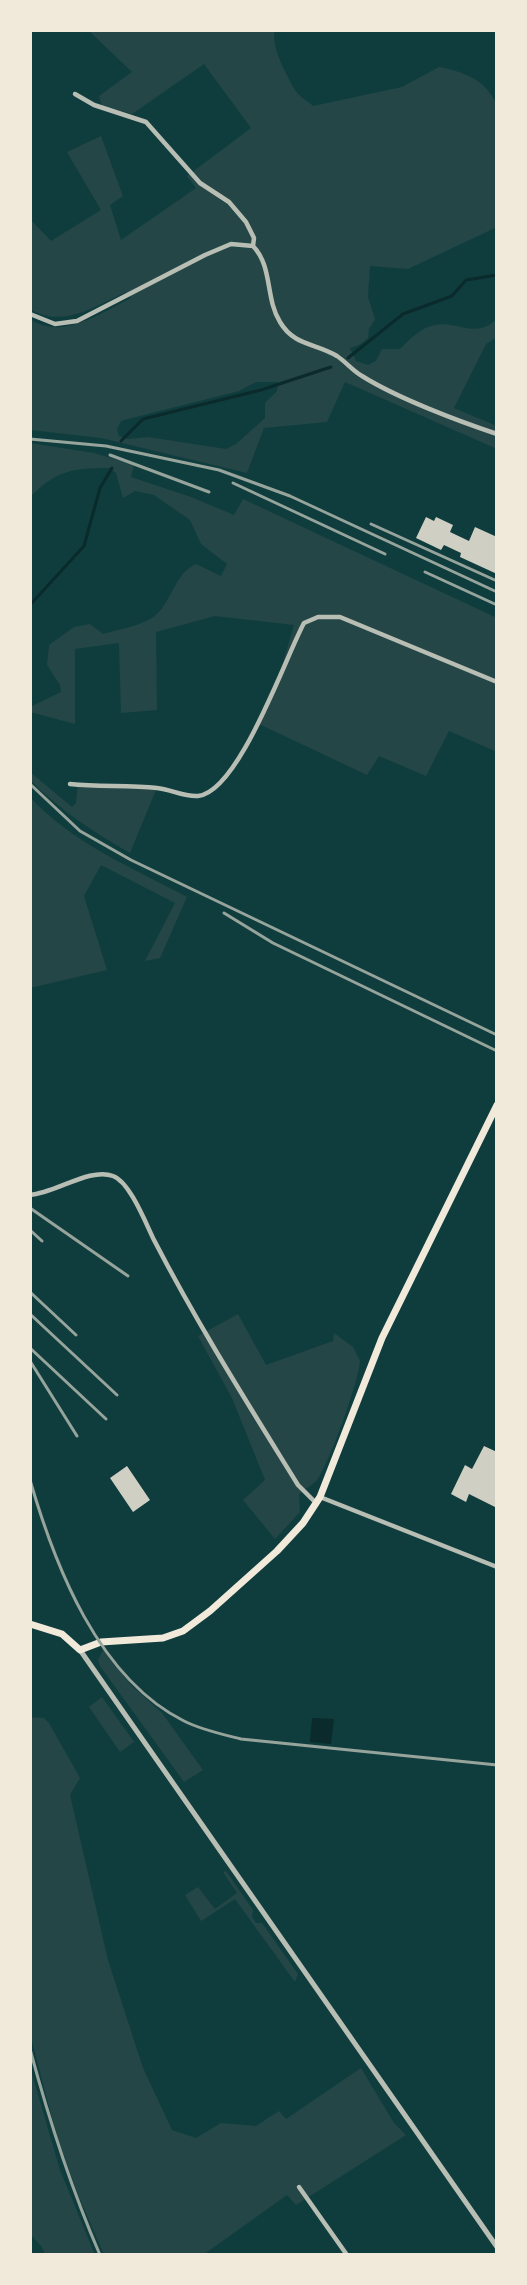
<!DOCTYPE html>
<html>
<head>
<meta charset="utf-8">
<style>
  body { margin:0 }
  #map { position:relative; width:527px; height:2285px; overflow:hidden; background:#0f3d3e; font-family:"Space Grotesk",sans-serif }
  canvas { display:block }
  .frame { position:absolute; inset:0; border:32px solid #f1e9da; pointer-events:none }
</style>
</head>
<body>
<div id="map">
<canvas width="527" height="2285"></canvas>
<div class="frame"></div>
</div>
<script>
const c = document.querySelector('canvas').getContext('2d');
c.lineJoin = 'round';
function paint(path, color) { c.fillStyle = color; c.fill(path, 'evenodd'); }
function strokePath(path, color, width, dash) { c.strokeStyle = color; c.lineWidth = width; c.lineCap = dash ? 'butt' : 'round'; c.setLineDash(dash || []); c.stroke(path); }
paint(new Path2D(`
  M88,30h187c-5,15 12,46 20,60 4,6 12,11 18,16l89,-19 37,-20c26,5 47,13 58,38v122l-89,42 -38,-3 -2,31 7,22 -6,10 -1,9 -9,7 -9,3 6,13 12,4 8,-4 6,-12h18c10,-10 20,-21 35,-24 24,-5 39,15 62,-6v18l-11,7 -32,64 43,18v23l-152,-67 -18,40 -63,6 -17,45 -146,-35 -71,-8v-111c31,22 71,-6 101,-21l-5,-6c-30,14 -64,37 -96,17v-90l21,22 50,-31 -34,-58 34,-16 22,60 -13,9 11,35 75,-52 -9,-12 64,-48 -47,-64 -72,50 -30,-8 -3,-10 33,-24zM256,382h22l-1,9 -12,12v15l-29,26 -10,5 -78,-12 -20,2 -9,-3 -2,-7 4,-8 7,-2 111,-28z
  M30,443l64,10 40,12 -3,12 60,20 43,18 9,-16 254,119v134l-48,-21 -23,45 -47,-20 -12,19 -108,-51 20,-48 15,-51 -79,-9 -59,16 1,78 -36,3 -2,-70 -44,6v75l-45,-12v-5l31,-15 -1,-7 -13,-20 2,-20 25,-18 16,-3 13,10c17,-5 45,-9 56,-22 14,-16 17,-39 37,-48l25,12 6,-12 -26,-20 -11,-24 -36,-25 -19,-4 -12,7 -7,-25 -6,-5c-37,0 -53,2 -80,29z
  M30,772l42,35 4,-4 2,-21 49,4 31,-1 -28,68c-37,-21 -70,-43 -100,-73z
  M30,797c42,46 103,71 157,100l-27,61 -15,3 30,-58 -74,-38 -17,31 23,74 -77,18z
  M238,1314l28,51 67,-24 1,-8 19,14 7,14c-2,22 -29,97 -41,116 -5,9 -14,10 -20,18l1,17 -25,27 -32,-39 22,-20 -33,-82 -34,-62z
  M103,1650l28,35 31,28 41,57 -19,12 -84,-116 -2,-6z
  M102,1697l32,45 -14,10 -31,-45z
  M30,1717l14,1 5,5 31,55 -10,17 38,165 35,108 29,62 24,8 25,-15 35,3 23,-15 7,8 75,-51 33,55 12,12 -110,70 -9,-10 -84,60h-99l-25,-58 -22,-60 -27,-103z
  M226,1871l27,39 -1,7 4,6h6l36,51 -3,8 -60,-83 -34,22 -16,-26 13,-8 17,22 22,-16 -14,-21z
  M30,2067l30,103 35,85h-50l-3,-8 -12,-13z`), '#244646');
paint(new Path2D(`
  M312,1718l22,1 -3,25 -21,-2z`), '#0a2a2b');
strokePath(new Path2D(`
  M348,358l55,-44 49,-18 14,-16 31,-5
  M121,441l22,-22 118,-29 70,-23
  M30,605l54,-59 16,-58 12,-20`), '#0a2a2b', 3);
paint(new Path2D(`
  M426,517l8,4 2,-4 17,8 -3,7 19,9 6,-14 22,10v37l-37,-17 1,-4 -17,-8 -3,5 -25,-12z
  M484,1446l13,6v56l-28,-14 -3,8 -15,-8 14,-29 7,4z
  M127,1466l23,34 -17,12 -23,-34z`), '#cfcfc3');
strokePath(new Path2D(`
  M75,94l19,11 52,17 54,61 29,19 17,20 8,16 -1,8c20,21 12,52 27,76 14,24 36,21 57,34 9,6 16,15 25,20 35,22 96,45 135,58
  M30,314l25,10 22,-3 128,-66 26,-11 22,2
  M70,784c29,3 58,1 87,4 13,1 27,9 41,8 41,-4 87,-138 106,-173l14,-6h22l157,65
  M30,1195c26,-2 60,-28 83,-19 17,6 33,48 41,64 44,85 94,164 144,245l18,18
  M320,1497l177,70
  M299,2187l48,68`), '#b8beb3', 4.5);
strokePath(new Path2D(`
  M80,1650l417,597`), '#b8beb3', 5);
strokePath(new Path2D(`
  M30,1624l32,10 18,16 21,-8 62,-4 20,-7 27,-20 67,-60 26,-28 17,-26 62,-159 115,-233`), '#f1e9da', 7);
strokePath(new Path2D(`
  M30,439l76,7 113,24 71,26 207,96
  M110,455l99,37
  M233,483l152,71
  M371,524l126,57
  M425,572l72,33
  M30,784l50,47 51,29 366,175
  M224,913l49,30 224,108
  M30,1208l98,68
  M30,1230l12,11
  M30,1292l46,43
  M30,1314l87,81
  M30,1348l76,71
  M30,1361l47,75
  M30,1480c25,86 68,198 154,241 18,9 37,13 57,18l256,26
  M30,2049c19,71 41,139 70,206`), '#97a49c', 3);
</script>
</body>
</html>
